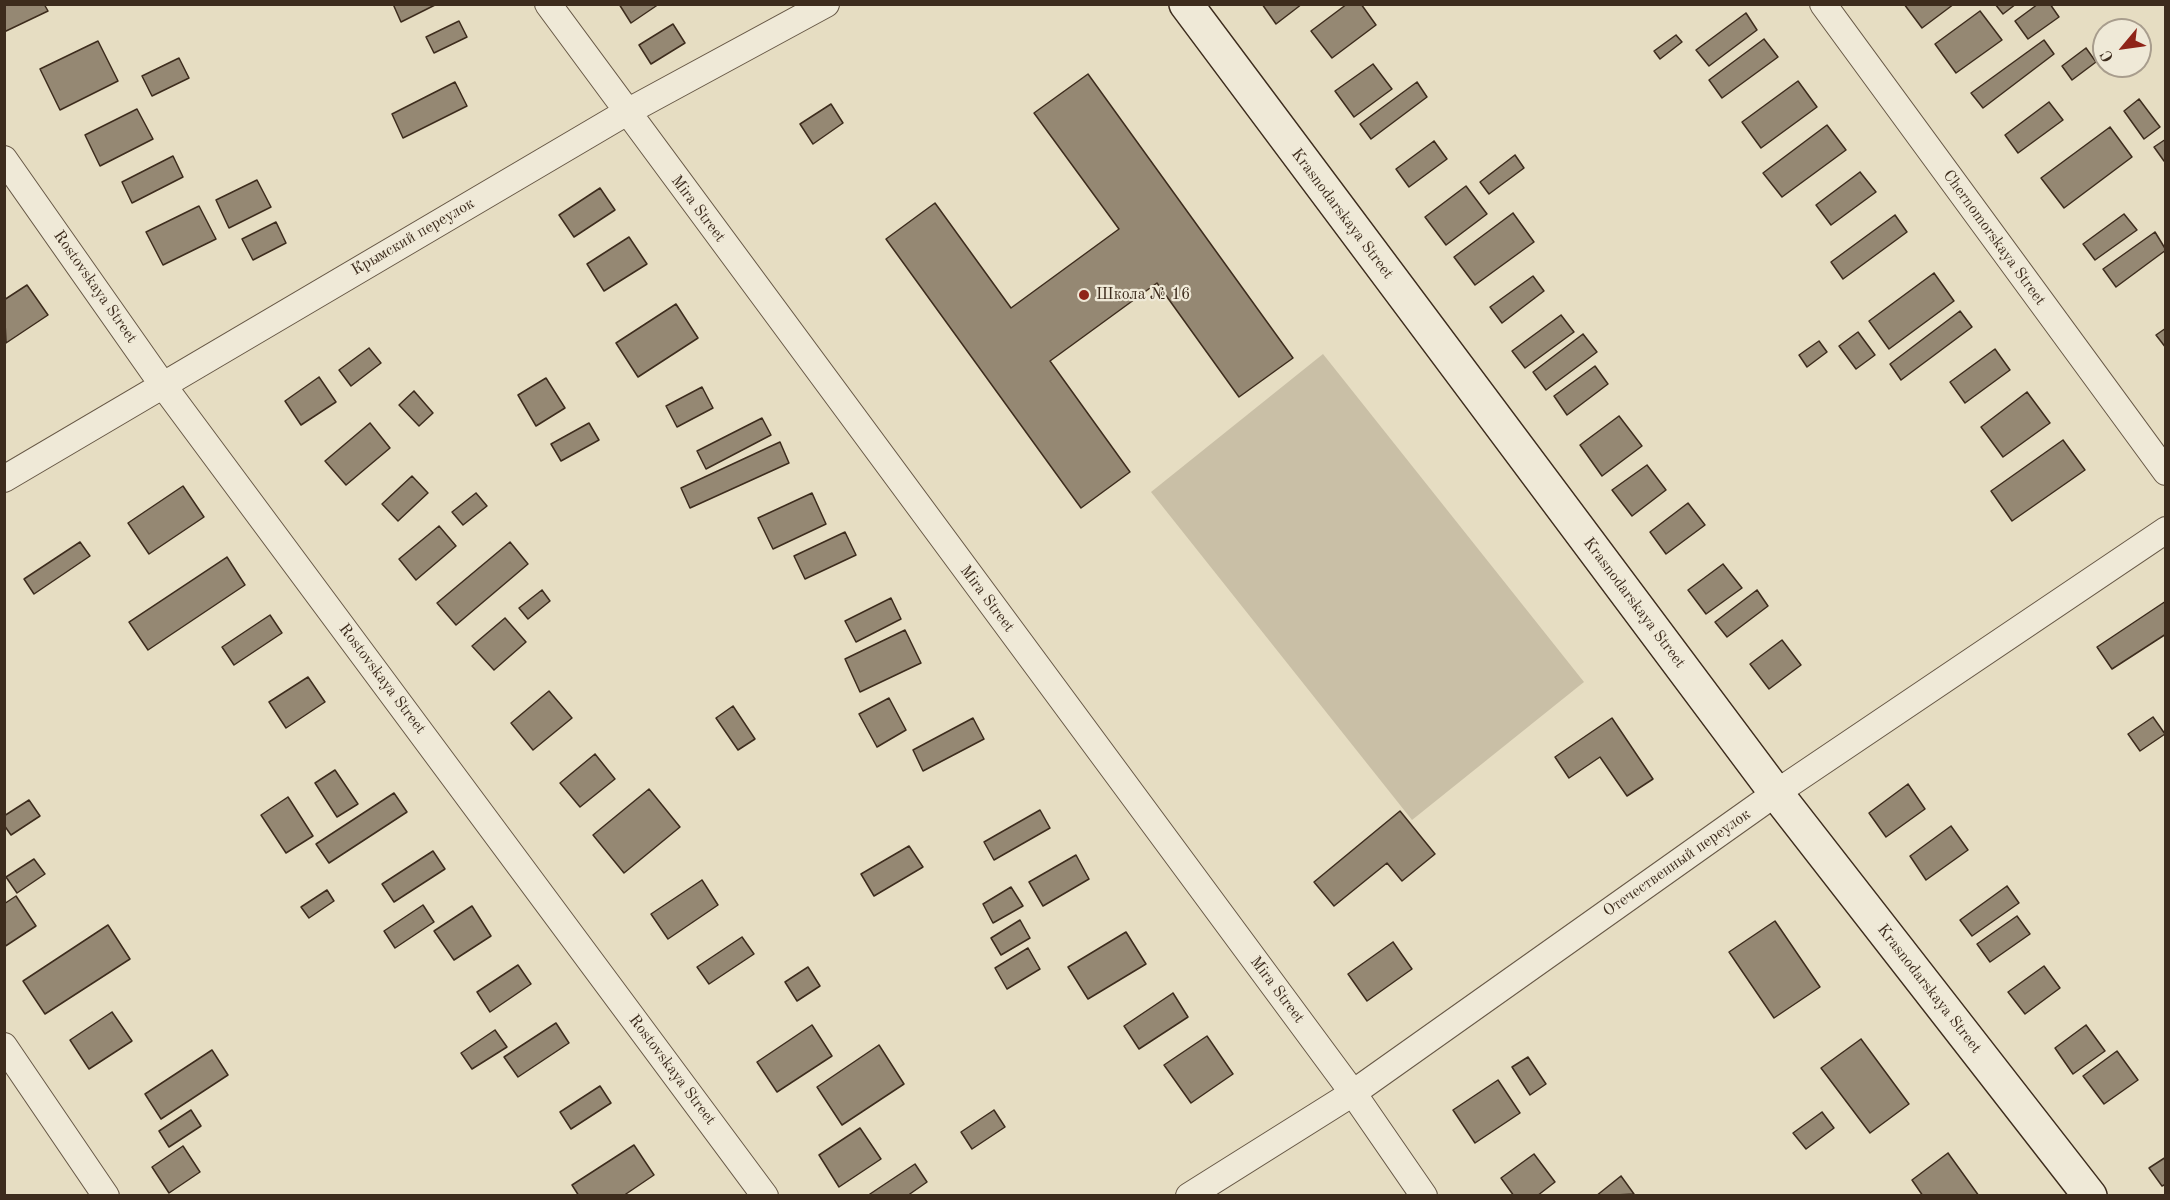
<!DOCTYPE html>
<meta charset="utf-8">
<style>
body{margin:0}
#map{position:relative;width:2170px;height:1200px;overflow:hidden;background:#e6ddc2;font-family:"Old Standard TT",serif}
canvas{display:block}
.frame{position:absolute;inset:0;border:6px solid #3d2c1d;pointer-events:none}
.north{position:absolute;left:2092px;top:18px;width:60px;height:60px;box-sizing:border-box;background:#efe9d7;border:2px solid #a89d8d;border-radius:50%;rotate:241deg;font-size:16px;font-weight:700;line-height:24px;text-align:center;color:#3d2c1d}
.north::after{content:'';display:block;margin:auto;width:21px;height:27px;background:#8f2418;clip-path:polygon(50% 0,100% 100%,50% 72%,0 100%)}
</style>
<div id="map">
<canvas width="2170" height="1200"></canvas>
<div class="frame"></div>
<div class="north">С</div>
</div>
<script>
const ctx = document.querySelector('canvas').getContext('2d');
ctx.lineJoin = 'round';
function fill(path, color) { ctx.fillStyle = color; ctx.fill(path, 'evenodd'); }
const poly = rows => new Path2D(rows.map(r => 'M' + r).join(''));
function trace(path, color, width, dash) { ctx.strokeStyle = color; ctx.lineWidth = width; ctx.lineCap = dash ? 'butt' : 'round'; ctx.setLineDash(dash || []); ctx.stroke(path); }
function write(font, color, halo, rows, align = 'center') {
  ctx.font = font + ' "Old Standard TT",serif'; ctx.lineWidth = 4.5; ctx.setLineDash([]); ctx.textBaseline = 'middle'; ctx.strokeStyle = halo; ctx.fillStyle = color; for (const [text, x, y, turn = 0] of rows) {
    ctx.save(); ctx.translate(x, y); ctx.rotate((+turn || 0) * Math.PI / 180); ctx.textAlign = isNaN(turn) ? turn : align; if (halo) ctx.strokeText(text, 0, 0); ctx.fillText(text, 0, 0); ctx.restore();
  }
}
fill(poly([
 [1323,354,1584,682,1412,820,1151,492]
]), '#c9bfa6');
const building = poly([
 [4,4,44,4,48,11,4,32,4,4],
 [393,4,437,4,401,22,393,4],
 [619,4,659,4,631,23,619,4],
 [1262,4,1302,4,1276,24,1262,4],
 [1347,4,1361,4,1376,25,1332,58,1311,31,1347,4],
 [1904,4,1954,4,1922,28,1904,4],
 [1995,4,2016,4,2003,14,1995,4],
 [2038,4,2050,4,2059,17,2028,39,2015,21,2038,4],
 [1980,11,2002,40,1956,73,1935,44,1980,11],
 [1746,13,1757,30,1709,66,1696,50,1746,13],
 [459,21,467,37,434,53,426,37,459,21],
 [673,24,685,43,651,64,639,45,673,24],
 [1676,35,1682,42,1660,59,1654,51,1676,35],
 [1764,39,1778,57,1722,98,1709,80,1764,39],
 [2044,40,2054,54,1983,108,1971,93,2044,40],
 [98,41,118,81,60,110,40,69,98,41],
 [2086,48,2096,62,2072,80,2062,66,2086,48],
 [179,58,189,78,152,96,142,76,179,58],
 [1373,64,1392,89,1354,117,1335,91,1373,64],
 [1088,74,1293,358,1239,397,1157,283,1050,361,1130,472,1081,508,886,239,935,203,1011,308,1119,229,1034,113,1088,74],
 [1798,81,1817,107,1761,148,1742,122,1798,81],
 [455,82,467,106,403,138,392,114,455,82],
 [1417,82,1427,97,1371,139,1360,124,1417,82],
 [2139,99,2160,127,2144,139,2124,111,2139,99],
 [2049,102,2063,120,2018,153,2005,135,2049,102],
 [831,104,843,123,813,144,800,124,831,104],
 [137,109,153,139,100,166,85,135,137,109],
 [1827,125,1846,150,1782,197,1763,173,1827,125],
 [2110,127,2132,157,2064,208,2041,178,2110,127],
 [2166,139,2166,160,2164,161,2154,147,2166,139],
 [1434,141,1447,159,1409,187,1396,169,1434,141],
 [1515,155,1524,168,1489,194,1480,182,1515,155],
 [173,156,183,177,132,203,122,182,173,156],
 [1860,172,1876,192,1831,225,1816,205,1860,172],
 [257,180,271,207,229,228,216,200,257,180],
 [1466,186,1487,214,1446,245,1425,217,1466,186],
 [600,188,615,210,574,237,559,215,600,188],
 [199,206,216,239,163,265,146,232,199,206],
 [1513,213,1534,242,1475,285,1454,257,1513,213],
 [2124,214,2137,230,2095,260,2083,244,2124,214],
 [1895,215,1907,232,1843,279,1831,262,1895,215],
 [276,222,286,243,253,260,242,239,276,222],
 [2155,232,2166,250,2116,287,2103,269,2155,232],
 [629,237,647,264,604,291,587,264,629,237],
 [1934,273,1954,301,1889,349,1869,321,1934,273],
 [1533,276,1544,291,1502,323,1490,307,1533,276],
 [27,285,48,315,6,343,4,300,27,285],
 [676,304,698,338,638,377,616,343,676,304],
 [1960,311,1972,327,1901,380,1890,364,1960,311],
 [1561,315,1574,332,1525,368,1512,351,1561,315],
 [2166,328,2166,348,2156,335,2166,328],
 [1858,332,1875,355,1856,369,1839,346,1858,332],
 [1583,334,1597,352,1546,390,1533,372,1583,334],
 [1819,341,1827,352,1807,367,1799,355,1819,341],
 [369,348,381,363,351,386,339,370,369,348],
 [1995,349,2010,370,1965,403,1950,382,1995,349],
 [1595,366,1608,384,1567,415,1554,396,1595,366],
 [319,377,336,402,301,425,285,401,319,377],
 [546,378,565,408,536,426,518,395,546,378],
 [702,387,713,408,677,427,666,406,702,387],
 [414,391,433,413,419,426,399,405,414,391],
 [2027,392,2050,423,2003,457,1981,427,2027,392],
 [1619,416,1642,446,1602,476,1580,445,1619,416],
 [762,418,771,435,706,469,697,451,762,418],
 [370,423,390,448,346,485,325,461,370,423],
 [589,423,599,440,561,461,551,444,589,423],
 [2063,440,2085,470,2012,521,1991,491,2063,440],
 [780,442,789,463,690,508,681,488,780,442],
 [1647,465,1666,490,1632,516,1612,490,1647,465],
 [412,476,428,493,398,521,382,504,412,476],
 [183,486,204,517,149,554,128,523,183,486],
 [476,493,487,506,463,525,452,512,476,493],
 [812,493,826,524,773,549,758,518,812,493],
 [1688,503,1705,525,1666,554,1650,532,1688,503],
 [439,526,456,546,416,580,399,559,439,526],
 [845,532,856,555,805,579,794,556,845,532],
 [80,542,90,556,34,594,24,579,80,542],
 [510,542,528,564,456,625,437,603,510,542],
 [227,557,245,585,148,650,129,622,227,557],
 [1723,564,1742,588,1706,614,1688,590,1723,564],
 [542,590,550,601,528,619,519,608,542,590],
 [1757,590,1768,606,1727,637,1715,622,1757,590],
 [891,598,901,619,856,642,845,621,891,598],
 [2166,601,2166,634,2112,669,2097,647,2166,601],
 [270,615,282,633,234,665,222,647,270,615],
 [505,618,526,642,494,670,472,646,505,618],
 [905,630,921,663,860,692,845,659,905,630],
 [1782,640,1801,665,1769,689,1750,664,1782,640],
 [308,677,325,702,286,728,269,702,308,677],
 [549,691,572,718,533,750,511,723,549,691],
 [889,698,906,730,877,747,859,714,889,698],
 [733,706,755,739,738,750,716,718,733,706],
 [2153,717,2165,734,2140,751,2128,734,2153,717],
 [973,718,984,739,923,771,913,750,973,718],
 [1612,718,1653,779,1627,796,1600,757,1569,778,1555,757,1612,718],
 [595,754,615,779,580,807,560,783,595,754],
 [335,770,358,804,337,817,315,783,335,770],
 [1908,784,1925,809,1886,837,1869,813,1908,784],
 [649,789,680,827,624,873,593,835,649,789],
 [394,793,407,812,329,863,316,844,394,793],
 [288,797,313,836,286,853,261,815,288,797],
 [29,800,40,816,11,835,4,825,4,816,29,800],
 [1040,810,1050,828,994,860,984,842,1040,810],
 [1400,811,1435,854,1402,881,1387,863,1334,906,1314,882,1400,811],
 [1951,826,1968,850,1926,880,1910,856,1951,826],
 [909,846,923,867,874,896,861,874,909,846],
 [433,851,445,869,394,902,382,884,433,851],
 [1076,855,1089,879,1043,906,1029,882,1076,855],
 [34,859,45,874,17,893,6,877,34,859],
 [702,880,718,905,668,939,651,914,702,880],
 [2007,886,2019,903,1972,936,1960,920,2007,886],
 [1011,887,1023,906,993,923,983,904,1011,887],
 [327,890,334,901,309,918,301,907,327,890],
 [16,896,36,926,4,947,4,904,16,896],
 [423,905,434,922,395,948,384,931,423,905],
 [472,906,491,936,454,960,434,931,472,906],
 [2017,916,2030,934,1990,962,1977,944,2017,916],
 [1020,920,1030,938,1001,955,991,938,1020,920],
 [1775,921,1820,987,1774,1018,1729,952,1775,921],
 [108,925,130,959,45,1014,23,981,108,925],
 [1126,932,1146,964,1088,999,1068,967,1126,932],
 [742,937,754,954,709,984,697,967,742,937],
 [1393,942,1412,969,1367,1001,1348,974,1393,942],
 [1028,948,1040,969,1007,989,995,968,1028,948],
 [518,965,531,984,490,1012,477,992,518,965],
 [2044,966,2060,988,2025,1014,2008,992,2044,966],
 [808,967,820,986,797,1001,785,982,808,967],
 [1173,993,1188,1017,1139,1049,1124,1026,1173,993],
 [112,1012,132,1041,89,1069,70,1040,112,1012],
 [556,1023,569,1043,518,1077,504,1057,556,1023],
 [812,1025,832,1056,777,1092,757,1062,812,1025],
 [2086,1025,2105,1051,2073,1074,2055,1048,2086,1025],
 [495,1030,507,1047,472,1069,461,1053,495,1030],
 [1207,1036,1233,1074,1191,1103,1164,1065,1207,1036],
 [1861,1039,1909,1104,1870,1133,1821,1068,1861,1039],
 [879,1045,904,1084,842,1125,817,1087,879,1045],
 [212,1050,228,1075,161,1119,145,1094,212,1050],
 [2117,1051,2138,1080,2104,1104,2083,1076,2117,1051],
 [1528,1057,1546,1084,1530,1095,1512,1067,1528,1057],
 [1498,1080,1520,1113,1475,1143,1453,1110,1498,1080],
 [600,1086,611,1103,571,1129,560,1112,600,1086],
 [191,1110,201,1126,169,1147,159,1131,191,1110],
 [994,1110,1005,1127,972,1149,961,1132,994,1110],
 [1822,1112,1834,1128,1806,1149,1793,1133,1822,1112],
 [860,1128,881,1159,839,1187,819,1155,860,1128],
 [634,1145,654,1175,623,1196,579,1196,572,1185,634,1145],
 [183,1146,200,1172,169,1193,152,1167,183,1146],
 [1948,1153,1979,1196,1923,1196,1912,1180,1948,1153],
 [1534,1154,1555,1182,1537,1196,1514,1196,1501,1178,1534,1154],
 [2166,1157,2166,1184,2162,1186,2149,1168,2166,1157],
 [915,1164,927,1182,907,1196,867,1196,915,1164],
 [1621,1176,1634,1194,1596,1196,1621,1176]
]);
fill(building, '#958873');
trace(building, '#3d2c1d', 1.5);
const street = poly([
 [548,4,1353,1093,1424,1196],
 [1823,4,2166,472],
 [4,159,162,384,765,1196],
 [4,479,627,112,826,4],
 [4,1046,106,1196],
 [1189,1196,1353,1093,1776,793,2166,530]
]);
const secondary = poly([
 [1186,4,1776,793,2090,1196]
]);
trace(street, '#675846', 28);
trace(secondary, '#3d2c1d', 36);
trace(street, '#efe9d7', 26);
trace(secondary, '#efe9d7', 33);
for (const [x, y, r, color] of [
 [1084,295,6,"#8f2418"]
]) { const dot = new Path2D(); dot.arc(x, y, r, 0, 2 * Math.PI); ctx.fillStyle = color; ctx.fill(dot); trace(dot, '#efe9d7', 2); }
write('16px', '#3d2c1d', '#efe9d7', [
 ["Mira Street",698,209,53],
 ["Krasnodarskaya Street",1342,214,53],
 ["Крымский переулок",413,237,-30],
 ["Chernomorskaya Street",1994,238,54],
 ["Rostovskaya Street",95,287,55],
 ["Mira Street",987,599,53],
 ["Krasnodarskaya Street",1634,603,53],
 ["Rostovskaya Street",382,679,53],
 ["Отечественный переулок",1677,863,-35],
 ["Krasnodarskaya Street",1929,989,52],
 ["Mira Street",1277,990,53],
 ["Rostovskaya Street",672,1070,53]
]);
write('16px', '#3d2c1d', '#efe9d7', [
 ["Школа № 16",1096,295]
], 'left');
</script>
